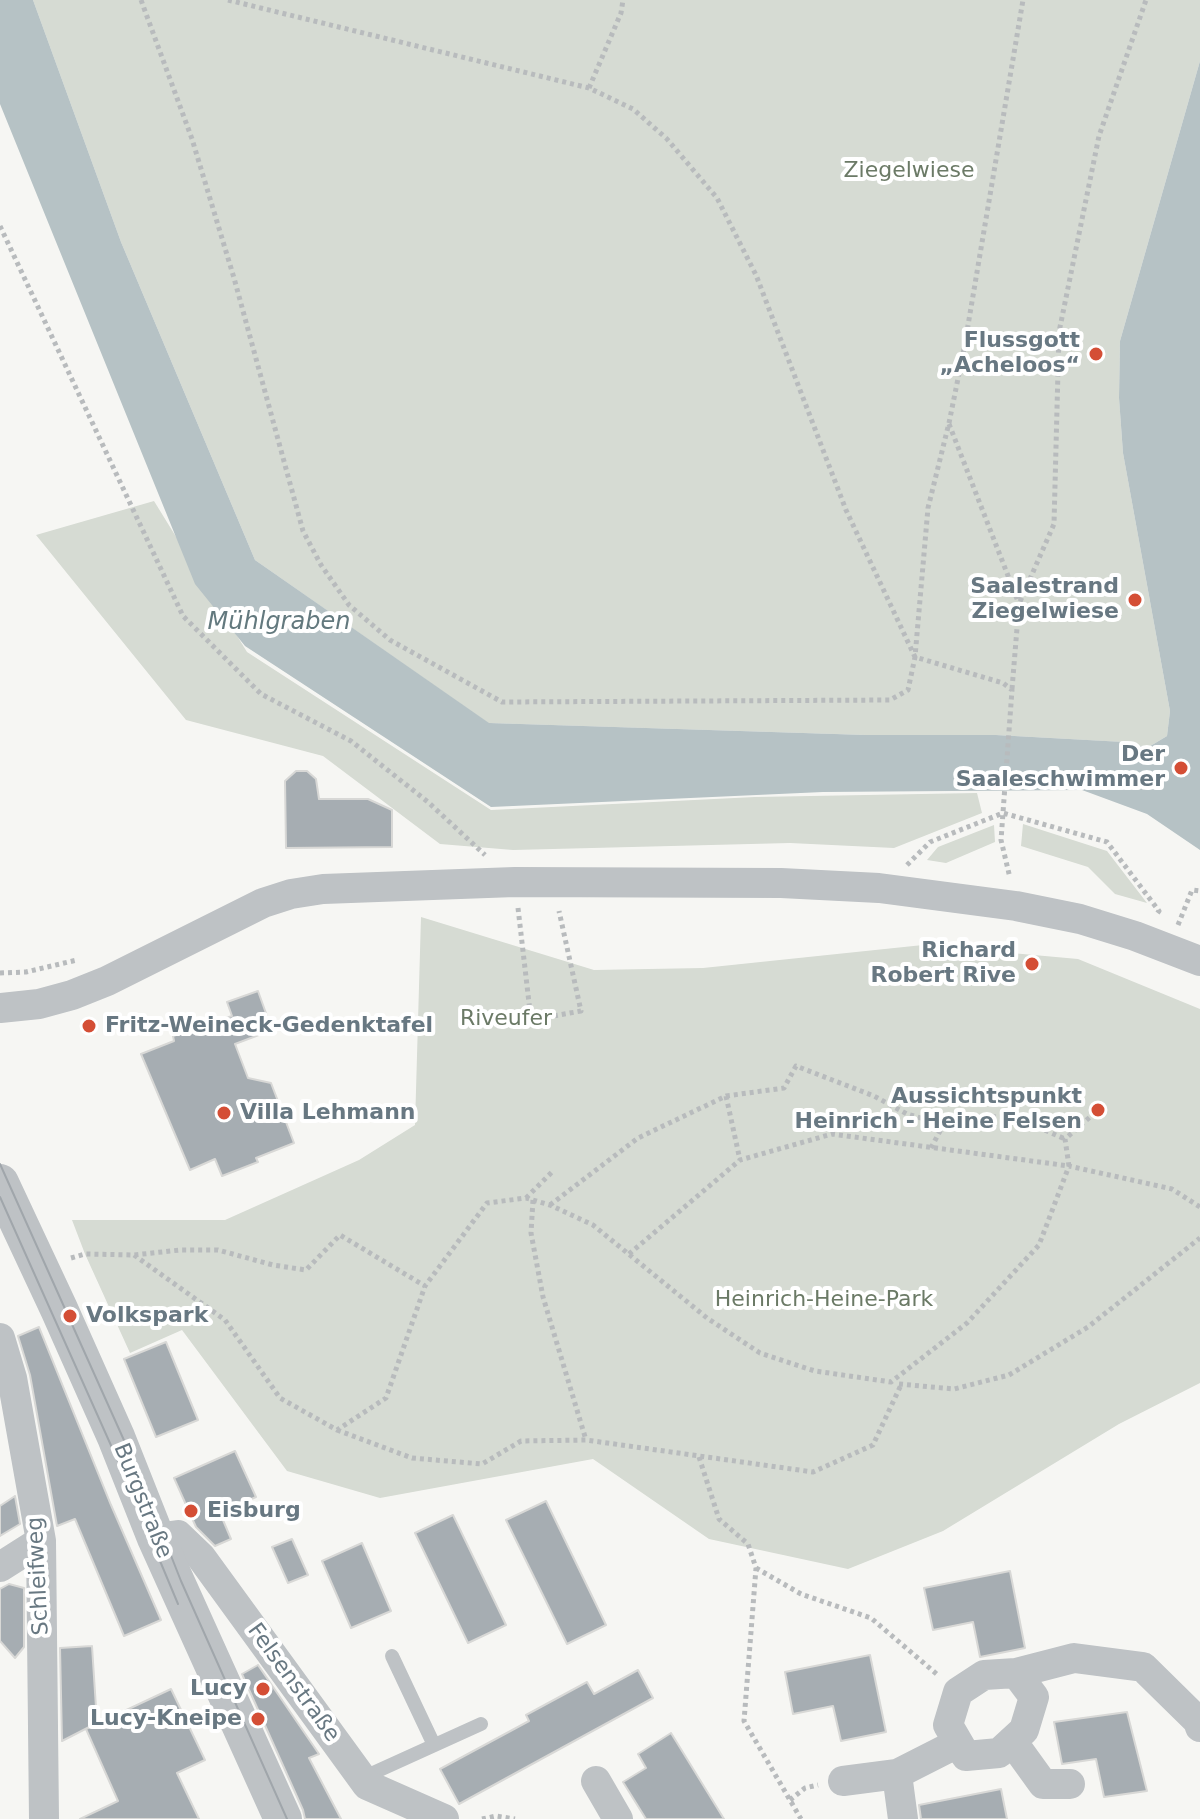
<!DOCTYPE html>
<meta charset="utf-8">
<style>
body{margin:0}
canvas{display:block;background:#f6f6f3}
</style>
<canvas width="1200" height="1819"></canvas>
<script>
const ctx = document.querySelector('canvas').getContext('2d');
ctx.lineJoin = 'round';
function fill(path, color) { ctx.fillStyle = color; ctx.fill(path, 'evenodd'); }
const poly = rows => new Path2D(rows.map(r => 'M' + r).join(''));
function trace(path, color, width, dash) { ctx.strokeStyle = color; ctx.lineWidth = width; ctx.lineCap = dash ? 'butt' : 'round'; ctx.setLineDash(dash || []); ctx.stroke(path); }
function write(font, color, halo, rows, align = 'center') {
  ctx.font = font + ' "DejaVu Sans",sans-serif'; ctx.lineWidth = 8; ctx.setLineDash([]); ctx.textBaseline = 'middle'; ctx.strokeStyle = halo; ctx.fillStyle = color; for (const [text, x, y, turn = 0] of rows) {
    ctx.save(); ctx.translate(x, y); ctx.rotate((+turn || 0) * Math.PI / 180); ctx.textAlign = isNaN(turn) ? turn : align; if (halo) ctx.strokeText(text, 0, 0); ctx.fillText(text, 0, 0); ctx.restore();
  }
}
fill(poly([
 [33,0,1200,0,1200,61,1120,341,1119,398,1123,453,1170,711,1167,736,1147,748,1123,742,996,735,866,735,488,723,255,560,121,242],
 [154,501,247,652,491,810,755,797,977,793,982,813,894,848,790,843,513,850,440,844,323,756,186,720,36,535],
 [1023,824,1107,851,1147,903,1115,894,1088,867,1021,846],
 [994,825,995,842,946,863,927,860,938,847],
 [421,917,594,970,703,968,923,945,1078,959,1200,1009,1200,1383,1119,1424,943,1531,848,1569,709,1539,593,1459,380,1498,287,1471,182,1330,130,1353,85,1254,72,1220,225,1220,359,1160,415,1125]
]), '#d6dbd3');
fill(poly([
 [0,0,33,0,121,242,255,560,489,723,866,735,996,735,1124,742,1147,748,1167,736,1170,711,1123,453,1119,398,1120,341,1200,61,1200,850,1147,814,1082,790,823,792,491,807,245,646,195,584,0,104]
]), '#b6c2c5');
const building = poly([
 [296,771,307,771,316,779,319,799,368,799,392,810,392,847,286,848,285,781,296,771],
 [258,991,272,1030,235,1044,248,1078,271,1083,294,1143,256,1158,258,1162,222,1176,215,1159,190,1170,141,1054,174,1041,173,1036,232,1016,227,1002,258,991],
 [39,1327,111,1505,161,1620,124,1636,75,1519,57,1526,30,1375,18,1336,39,1327],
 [166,1342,198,1420,156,1437,124,1359,166,1342],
 [235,1451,256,1497,220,1513,231,1539,215,1546,196,1527,174,1478,235,1451],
 [15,1496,20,1524,0,1536,0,1506,15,1496],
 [546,1501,606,1625,567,1644,506,1520,546,1501],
 [453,1515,506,1625,468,1643,415,1533,453,1515],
 [292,1539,308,1575,288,1583,272,1547,292,1539],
 [362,1543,391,1611,351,1628,322,1561,362,1543],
 [1010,1571,1025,1648,980,1657,973,1622,933,1630,924,1588,1010,1571],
 [9,1584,24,1588,24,1647,15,1658,0,1641,0,1589,9,1584],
 [92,1646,97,1723,62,1741,60,1648,92,1646],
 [870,1655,886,1732,841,1741,833,1706,793,1714,785,1672,870,1655],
 [258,1665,319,1754,309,1758,341,1819,305,1819,303,1810,242,1674,258,1665],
 [638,1670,653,1698,459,1804,440,1769,529,1721,526,1715,587,1682,594,1694,638,1670],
 [171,1689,205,1760,177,1773,199,1819,80,1819,118,1801,86,1729,171,1689],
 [1127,1712,1147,1791,1104,1797,1096,1759,1062,1764,1054,1722,1127,1712],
 [671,1733,724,1819,646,1819,623,1782,646,1768,638,1754,671,1733],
 [1001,1789,1007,1819,921,1819,919,1805,1001,1789]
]);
fill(building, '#a6adb2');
trace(building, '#d8d8d6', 2);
trace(poly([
 [141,0,192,139,234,278,303,531,321,565,349,605,390,640,502,702,890,700,908,690,915,657,928,508,949,423,964,349,1023,0],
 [228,0,589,88,633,109,667,139,717,198,756,275,846,510,915,657,1003,683,1012,690,1001,840,1010,878],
 [589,88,621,13,623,0],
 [0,226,183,616,261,694,351,741,428,802,485,855],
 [949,424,1019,604],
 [1012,689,1019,604,1054,524,1059,332,1099,136,1146,0],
 [907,865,930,842,1003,813,1107,842,1159,911,1156,915],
 [518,908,531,1020,581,1011,559,911],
 [1178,925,1192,890,1200,891],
 [0,973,26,972,77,960],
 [726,1096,740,1160],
 [931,1148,948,1116,1015,1117,1065,1139],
 [526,1198,553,1171],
 [533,1200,531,1233,543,1297,586,1440],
 [550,1205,638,1138,726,1096,784,1088,796,1066,874,1096,907,1114,942,1124],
 [629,1254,740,1160,832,1134,1069,1166,1065,1139,1098,1110],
 [134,1255,225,1320,280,1398,337,1430,386,1398,425,1286,487,1203,526,1198,550,1205,593,1225,707,1318,760,1353,815,1371,891,1382,967,1323,1039,1245,1069,1166,1172,1189,1200,1207],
 [71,1258,85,1254,134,1255,180,1250,218,1250,273,1265,306,1270,340,1235,425,1286],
 [899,1384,954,1389,1009,1375,1088,1327,1200,1238],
 [337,1430,412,1458,482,1464,521,1441,586,1440,813,1472,873,1445,901,1385],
 [699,1457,719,1519,748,1544,756,1568,744,1721,801,1819],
 [756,1568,801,1594,871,1618,939,1676],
 [790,1800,805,1788,818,1785],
 [482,1819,496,1816,515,1819]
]), '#b8bbbd', 5, [4, 4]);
trace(poly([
 [392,1656,434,1745],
 [362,1778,481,1724]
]), '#bec2c5', 14);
trace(poly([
 [0,1008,39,1004,72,995,107,981,263,903,291,894,323,889,515,882,781,883,879,888,1016,906,1080,919,1135,936,1200,961],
 [0,1338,12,1378,41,1541,44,1819],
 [156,1538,178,1535,201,1557,367,1785,444,1819],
 [0,1567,41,1541],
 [1016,1673,1034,1697,1024,1730,999,1753,966,1756,948,1725,958,1692,984,1675,1016,1673,1074,1658,1143,1667,1198,1721,1200,1727],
 [1012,1741,1043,1784,1070,1784],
 [897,1774,903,1819],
 [596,1781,618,1819],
 [843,1781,897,1774,958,1743]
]), '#bec2c5', 30);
trace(poly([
 [0,1183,59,1309,116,1437,156,1538,283,1819]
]), '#bec2c5', 38);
trace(poly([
 [0,1164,136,1467,181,1581,287,1819],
 [0,1197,122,1470,178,1604]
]), '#a0a6ab', 2);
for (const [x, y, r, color] of [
 [1096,354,8,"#d44e35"],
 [1135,600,8,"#d44e35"],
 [1181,768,8,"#d44e35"],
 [1032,964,8,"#d44e35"],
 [89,1026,8,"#d44e35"],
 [1098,1110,8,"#d44e35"],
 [224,1113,8,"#d44e35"],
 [70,1316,8,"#d44e35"],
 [191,1511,8,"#d44e35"],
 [263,1689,8,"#d44e35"],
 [258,1719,8,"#d44e35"]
]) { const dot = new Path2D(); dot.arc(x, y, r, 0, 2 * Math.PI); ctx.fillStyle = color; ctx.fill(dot); trace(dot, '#fff', 3); }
write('22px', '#6b7a66', '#fff', [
 ["Ziegelwiese",909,171],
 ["Riveufer",506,1019],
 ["Heinrich-Heine-Park",824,1300]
]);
write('bold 22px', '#687882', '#fff', [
 ["Flussgott",1080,341],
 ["„Acheloos“",1080,366],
 ["Saalestrand",1119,587],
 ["Ziegelwiese",1119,612],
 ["Der",1165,755],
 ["Saaleschwimmer",1165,780],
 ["Richard",1016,951],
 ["Robert Rive",1016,976],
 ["Fritz-Weineck-Gedenktafel",105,1026,"left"],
 ["Aussichtspunkt",1082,1097],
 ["Heinrich - Heine Felsen",1082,1122],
 ["Villa Lehmann",240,1113,"left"],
 ["Volkspark",86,1316,"left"],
 ["Eisburg",207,1511,"left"],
 ["Lucy",247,1689],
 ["Lucy-Kneipe",242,1719]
], 'right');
write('22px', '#687882', '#fff', [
 ["Burgstraße",142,1501,68],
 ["Schleifweg",39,1576,-93],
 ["Felsenstraße",293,1683,54]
]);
write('italic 24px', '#63797e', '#fff', [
 ["Mühlgraben",279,623]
]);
</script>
